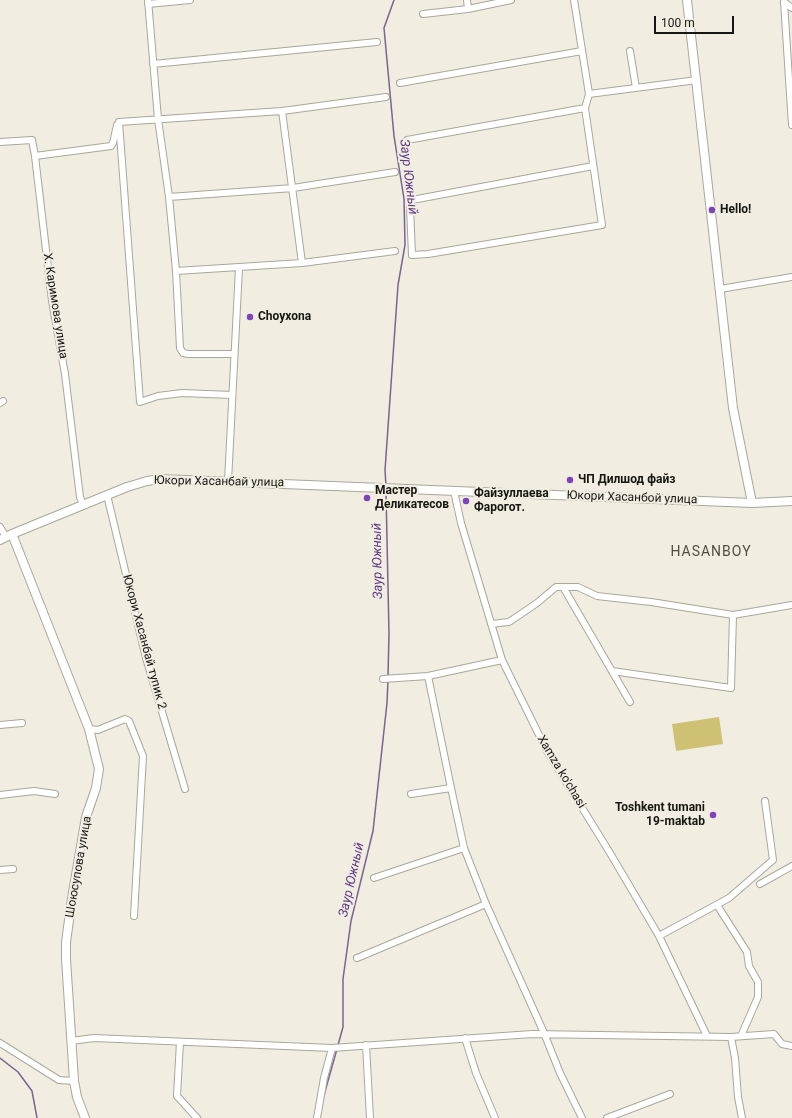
<!DOCTYPE html>
<meta charset="utf-8">
<style>
body{margin:0}
#map{position:relative;width:792px;height:1118px;overflow:hidden;background:#f1eee1;font-family:Roboto,sans-serif}
canvas{display:block}
.scale{position:absolute;left:654px;top:16px;width:80px;height:18px;box-sizing:border-box;border:2px solid #171611;border-top:0;padding-left:5px;font-size:12px;line-height:14px;white-space:nowrap;color:#171611;-webkit-text-stroke:3px #f1eee1;paint-order:stroke}
</style>
<div id="map">
<canvas width="792" height="1118"></canvas>
<div class="scale">100 m</div>
</div>
<script>
const ctx = document.querySelector('canvas').getContext('2d');
ctx.lineJoin = 'round';
function fill(path, color) { ctx.fillStyle = color; ctx.fill(path, 'evenodd'); }
const poly = rows => new Path2D(rows.map(r => 'M' + r).join(''));
function trace(path, color, width, dash) { ctx.strokeStyle = color; ctx.lineWidth = width; ctx.lineCap = dash ? 'butt' : 'round'; ctx.setLineDash(dash || []); ctx.stroke(path); }
function write(font, color, halo, rows, align = 'center') {
  ctx.font = font + ' Roboto,sans-serif'; ctx.lineWidth = 4; ctx.setLineDash([]); ctx.textBaseline = 'middle'; ctx.strokeStyle = halo; ctx.fillStyle = color; for (const [text, x, y, turn = 0] of rows) {
    ctx.save(); ctx.translate(x, y); ctx.rotate((+turn || 0) * Math.PI / 180); ctx.textAlign = isNaN(turn) ? turn : align; if (halo) ctx.strokeText(text, 0, 0); ctx.fillText(text, 0, 0); ctx.restore();
  }
}
fill(poly([
 [719,717,723,744,676,751,672,724]
]), '#cec174');
trace(poly([
 [386,486,385,470,398,285,405,245,404,199,394,136,384,28,394,0],
 [386,492,389,634,388,676],
 [338,1045,343,1027,343,979,351,921,373,831,387,703,388,680],
 [0,1058,18,1072,32,1091,37,1118],
 [324,1095,337,1049]
]), '#796492', 1.5);
const minor = poly([
 [148,0,158,119,169,197,176,271,180,348,183,353,188,354,234,354],
 [467,0,468,9],
 [574,0,589,94,585,108,602,225,428,254,412,255,410,207,412,200,593,166],
 [784,2,792,125],
 [784,2,792,8],
 [148,4,190,0],
 [423,14,468,9,511,0],
 [630,51,636,88],
 [153,64,377,42],
 [400,83,582,51],
 [589,94,697,80],
 [282,111,302,263],
 [407,140,585,108],
 [0,142,32,140,35,156,52,301,65,374,80,497,83,504],
 [35,156,111,146,113,143,117,125],
 [169,197,293,188,395,172],
 [176,271,302,263,395,251],
 [720,289,792,277],
 [232,395,182,393,158,396,140,402,119,122,282,111,386,97],
 [0,403,3,401],
 [228,481,239,268],
 [454,491,461,523,502,660,547,751,610,853,659,936,707,1036],
 [107,495,146,658,185,789],
 [0,527,6,537],
 [563,587,630,702],
 [491,624,509,622,537,603,556,587,578,587,597,596,651,602,733,615,792,605],
 [612,671,731,688,733,615],
 [428,676,451,788,464,848,486,904,544,1033,560,1073,582,1118],
 [383,679,428,676,502,660],
 [0,725,22,723],
 [89,729,98,730,125,719,129,721,143,756,134,916],
 [411,794,451,788],
 [0,795,34,791,55,794],
 [0,870,13,869],
 [374,878,464,848],
 [760,884,792,866],
 [717,905,747,952,749,966,758,982,758,997,741,1036],
 [659,936,729,898,773,860,765,801],
 [357,958,486,904],
 [731,1037,735,1058,738,1097,742,1118],
 [465,1038,476,1073,495,1118],
 [71,1041,94,1038,332,1048,532,1034,731,1037,774,1034,782,1044,792,1046],
 [180,1042,177,1096,197,1118],
 [0,1043,59,1080,74,1081],
 [366,1045,370,1118],
 [317,1118,324,1078,332,1048],
 [607,1118,670,1094]
]);
const tertiary = poly([
 [687,0,733,408,752,503],
 [12,534,89,729,99,769,96,788,86,817,72,898,66,942,66,959,74,1081,77,1097,85,1118],
 [0,540,12,534,127,487,147,481,160,479,752,503,792,501]
]);
trace(minor, '#a9a79a', 8);
trace(tertiary, '#a9a79a', 10);
trace(minor, '#fff', 6);
trace(tertiary, '#fff', 8);
for (const [x, y, r, color] of [
 [712,210,4,"#7e43b9"],
 [250,317,4,"#7e43b9"],
 [570,480,4,"#7e43b9"],
 [367,498,4,"#7e43b9"],
 [466,501,4,"#7e43b9"],
 [713,815,4,"#7e43b9"]
]) { const dot = new Path2D(); dot.arc(x, y, r, 0, 2 * Math.PI); ctx.fillStyle = color; ctx.fill(dot); trace(dot, '#f1eee1', 1.5); }
write('bold 12px', '#171611', '#f1eee1', [
 ["Hello!",720,210],
 ["Choyxona",258,317],
 ["ЧП Дилшод файз",578,480],
 ["Мастер",375,491],
 ["Деликатесов",375,505],
 ["Файзуллаева",474,494],
 ["Фарогот.",474,508],
 ["Toshkent tumani",705,808,"right"],
 ["19-maktab",705,822,"right"]
], 'left');
write('12px', '#171611', '#f1eee1', [
 ["Х. Каримова улица",55,306,81],
 ["Юкори Хасанбай улица",219,482,1],
 ["Юкори Хасанбой улица",632,498,2],
 ["Юкори Хасанбай тупик 2",144,642,75],
 ["Xamza ko'chasi",561,772,59],
 ["Шоюсупова улица",79,867,-80]
]);
write('italic 13px', '#5f3888', '#f1eee1', [
 ["Заур Южный",408,177,83],
 ["Заур Южный",378,561,-91],
 ["Заур Южный",352,880,-77]
]);
ctx.letterSpacing = '1px';
write('14px', '#514f44', '#f1eee1', [
 ["HASANBOY",711,552]
]);
ctx.letterSpacing = '0px';
</script>
